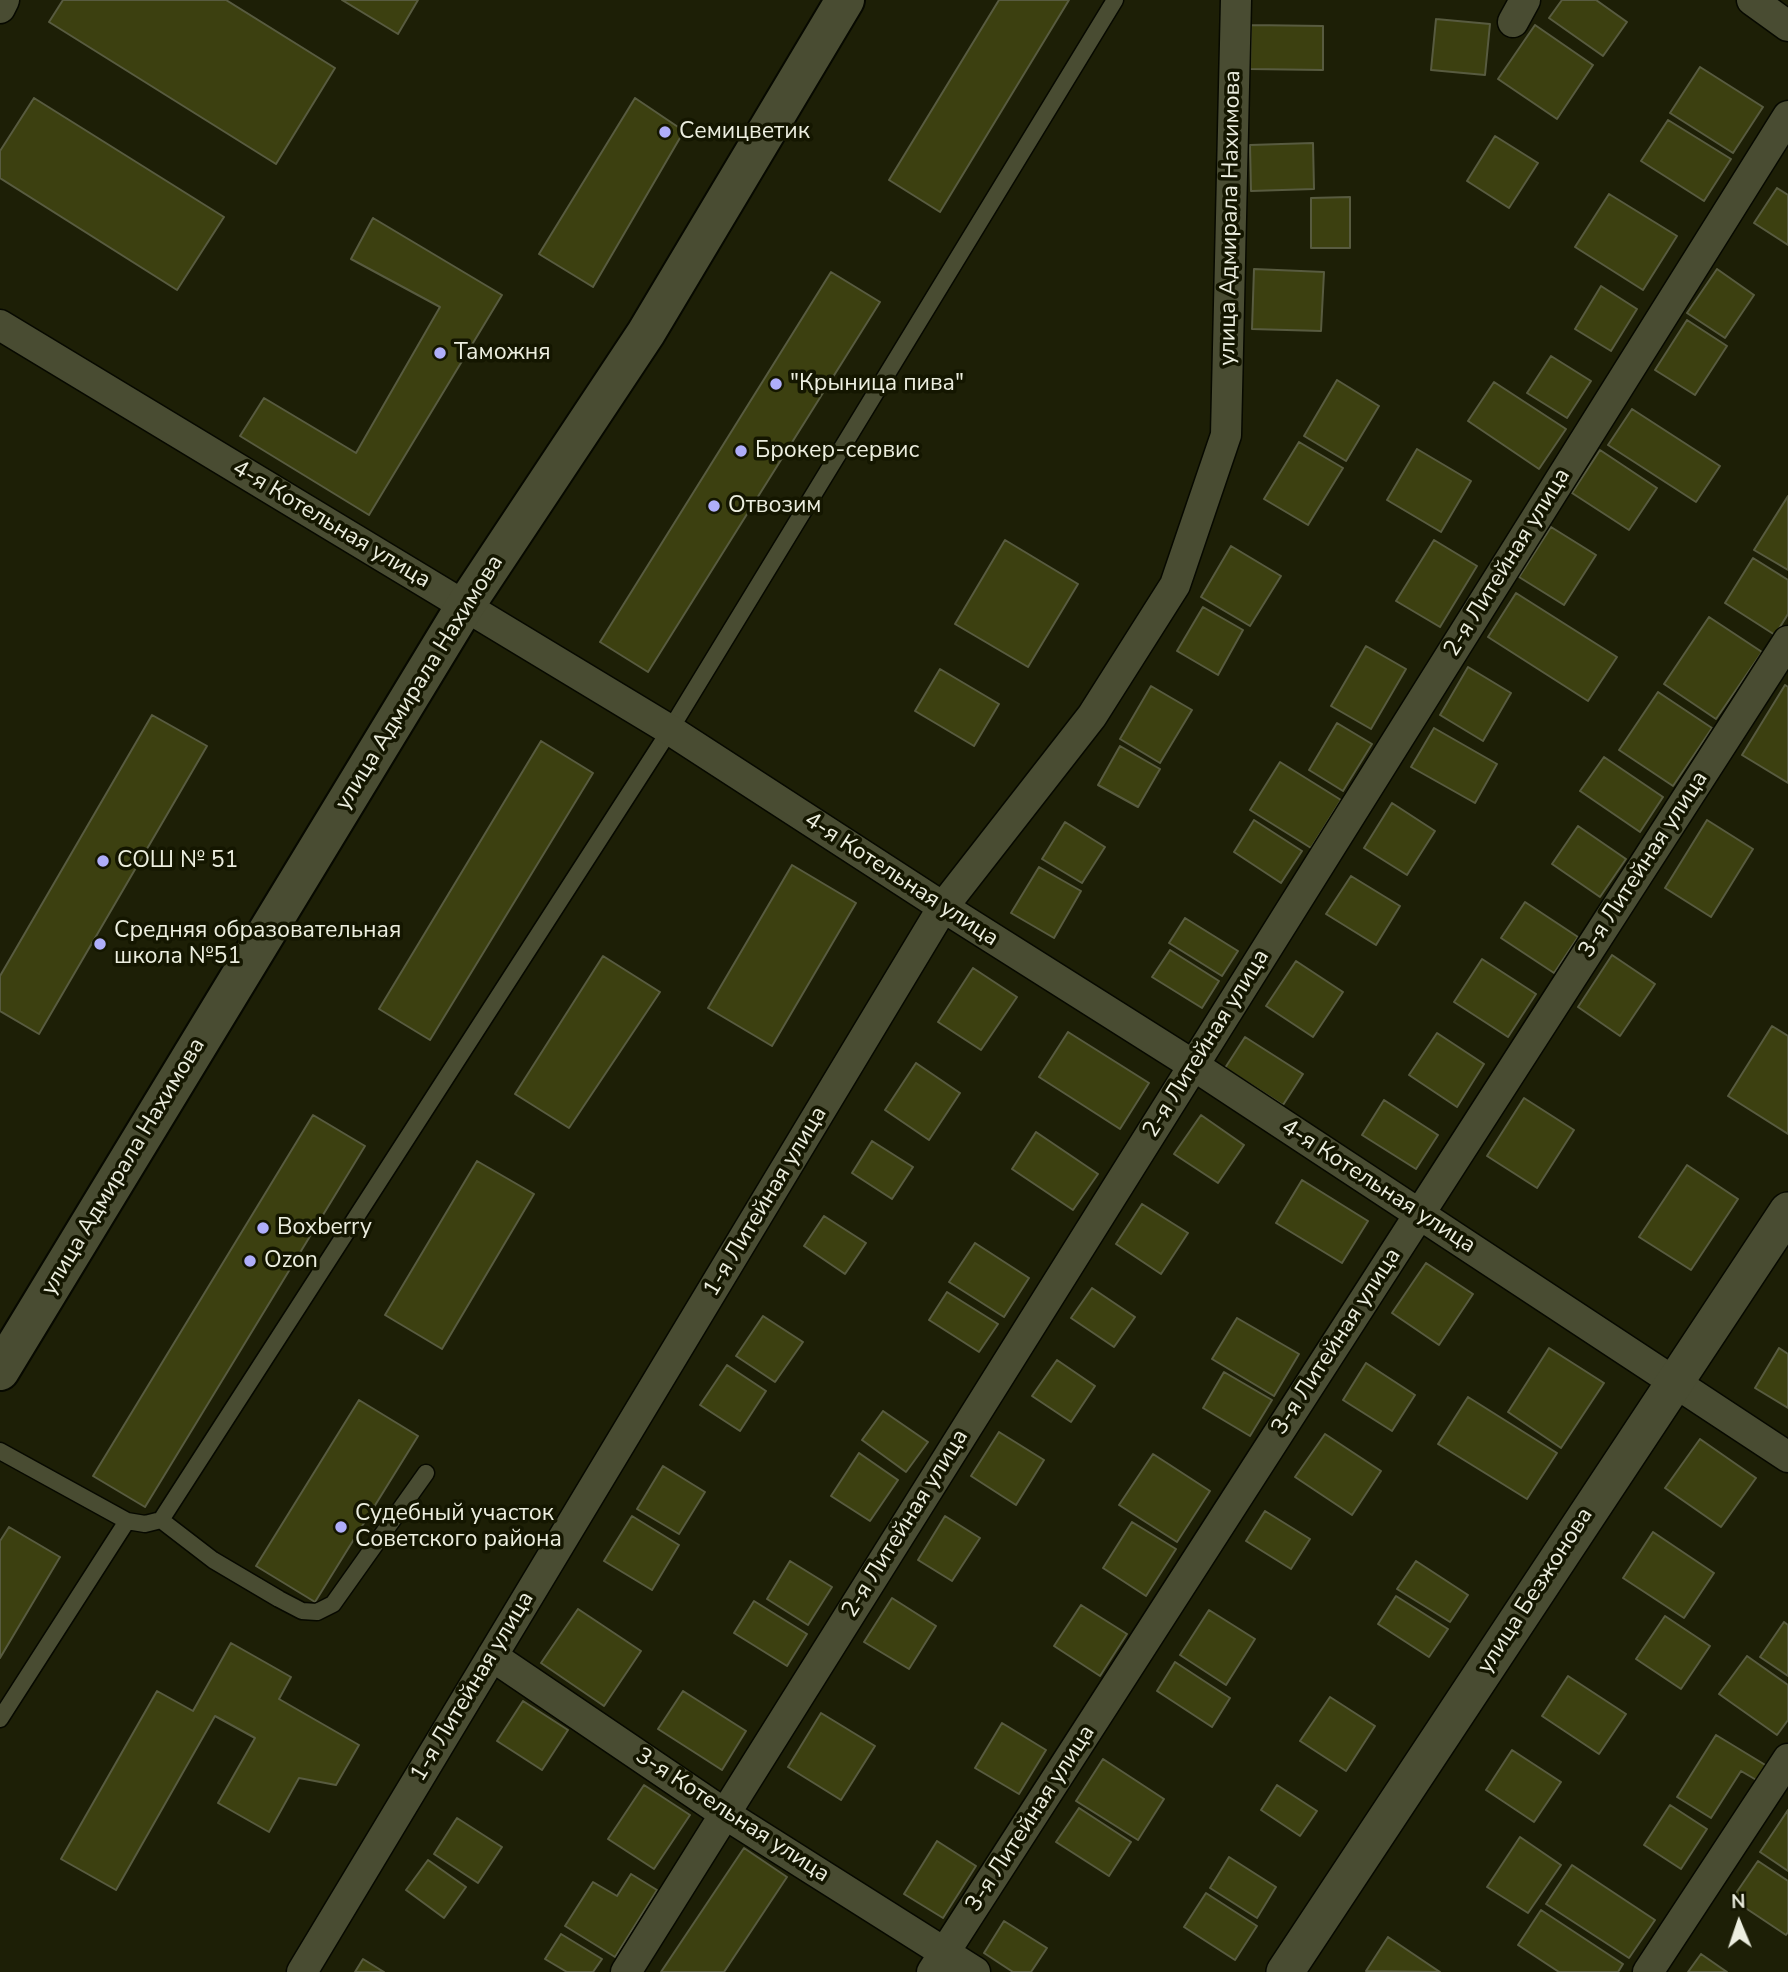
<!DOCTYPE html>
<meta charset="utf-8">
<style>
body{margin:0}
#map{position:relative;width:1788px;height:1972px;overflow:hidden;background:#1d1f06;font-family:"Nunito Sans",sans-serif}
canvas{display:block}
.north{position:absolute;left:1704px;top:1888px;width:70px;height:70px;-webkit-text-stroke:5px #141600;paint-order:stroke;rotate:358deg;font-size:19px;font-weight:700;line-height:28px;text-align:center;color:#eceedf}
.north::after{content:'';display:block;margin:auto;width:24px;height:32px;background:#eceedf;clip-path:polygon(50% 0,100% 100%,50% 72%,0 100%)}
</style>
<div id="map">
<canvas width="1788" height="1972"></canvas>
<div class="north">N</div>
</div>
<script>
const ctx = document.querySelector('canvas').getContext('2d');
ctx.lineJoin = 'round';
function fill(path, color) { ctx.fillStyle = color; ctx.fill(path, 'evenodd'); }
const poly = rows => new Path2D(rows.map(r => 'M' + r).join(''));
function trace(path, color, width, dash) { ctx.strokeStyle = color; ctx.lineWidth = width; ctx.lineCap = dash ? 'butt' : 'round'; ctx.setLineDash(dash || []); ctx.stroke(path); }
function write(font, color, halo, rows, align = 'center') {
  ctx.font = font + ' "Nunito Sans",sans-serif'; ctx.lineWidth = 7; ctx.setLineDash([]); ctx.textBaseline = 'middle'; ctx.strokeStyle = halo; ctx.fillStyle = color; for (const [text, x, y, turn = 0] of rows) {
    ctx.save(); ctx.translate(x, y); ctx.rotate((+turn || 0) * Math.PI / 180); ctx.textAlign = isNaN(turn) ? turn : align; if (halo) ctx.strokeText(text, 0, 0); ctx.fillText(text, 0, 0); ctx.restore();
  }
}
const building = poly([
 [63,0,226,0,335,68,276,164,49,22,63,0],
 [342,0,418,0,398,34,342,0],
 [999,0,1069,0,940,212,889,180,999,0],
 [1562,0,1596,0,1627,22,1603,56,1549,18,1562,0],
 [1436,19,1490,24,1485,75,1431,70,1436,19],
 [1251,25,1323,26,1323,70,1250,69,1251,25],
 [1535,25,1593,65,1557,119,1498,79,1535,25],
 [1700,67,1763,107,1733,153,1670,113,1700,67],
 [34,98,224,217,177,290,0,178,0,151,34,98],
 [635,98,684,131,593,287,539,254,635,98],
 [1668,120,1731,159,1704,201,1641,161,1668,120],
 [1495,136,1538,163,1509,208,1467,181,1495,136],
 [1313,143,1314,189,1251,191,1250,145,1313,143],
 [1777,188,1788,195,1788,245,1754,223,1777,188],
 [1609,194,1677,236,1643,290,1575,247,1609,194],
 [1350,197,1350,248,1311,248,1311,198,1350,197],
 [373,218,502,295,369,515,240,436,264,398,356,453,440,307,351,259,373,218],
 [1254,269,1324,272,1321,331,1252,329,1254,269],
 [1717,269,1754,295,1725,338,1687,313,1717,269],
 [831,272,880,302,648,672,600,642,831,272],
 [1601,286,1637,309,1611,351,1575,329,1601,286],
 [1687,320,1727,346,1695,395,1655,370,1687,320],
 [1551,356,1591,381,1567,418,1527,393,1551,356],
 [1337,380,1379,406,1346,461,1304,436,1337,380],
 [1494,382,1566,429,1539,469,1468,421,1494,382],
 [1632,409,1720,466,1696,502,1608,445,1632,409],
 [1299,442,1343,468,1308,525,1264,499,1299,442],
 [1417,449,1471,481,1441,532,1387,500,1417,449],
 [1600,450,1657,488,1629,530,1572,493,1600,450],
 [1788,496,1788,570,1754,550,1788,496],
 [1551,527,1596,555,1564,605,1519,577,1551,527],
 [1005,540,1078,584,1028,667,955,624,1005,540],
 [1434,540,1477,566,1440,627,1396,601,1434,540],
 [1231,546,1281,576,1250,626,1201,597,1231,546],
 [1753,558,1788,580,1788,614,1775,635,1725,603,1753,558],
 [1516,593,1617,657,1588,701,1488,637,1516,593],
 [1203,607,1243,630,1218,675,1177,651,1203,607],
 [1709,617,1762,652,1716,719,1664,684,1709,617],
 [1366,646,1406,669,1371,729,1331,706,1366,646],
 [1468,667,1511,693,1483,741,1440,715,1468,667],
 [940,669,999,704,974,746,915,711,940,669],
 [1785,685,1788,687,1788,783,1742,755,1785,685],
 [1151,686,1192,710,1160,763,1120,739,1151,686],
 [1658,692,1712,728,1673,786,1619,750,1658,692],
 [152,715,207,746,39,1034,0,1011,0,976,152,715],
 [1337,723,1372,744,1343,791,1309,770,1337,723],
 [1434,728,1497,764,1475,803,1411,767,1434,728],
 [541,741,593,773,430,1040,379,1009,541,741],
 [1120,746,1160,769,1138,807,1098,785,1120,746],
 [1604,757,1663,797,1640,832,1580,791,1604,757],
 [1280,762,1341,800,1311,848,1250,810,1280,762],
 [1392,803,1435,831,1407,875,1364,848,1392,803],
 [1254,820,1302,851,1281,883,1234,852,1254,820],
 [1707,820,1753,849,1711,917,1665,888,1707,820],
 [1065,822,1105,847,1082,883,1042,859,1065,822],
 [1578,826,1626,859,1600,897,1552,864,1578,826],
 [792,865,856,903,772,1046,708,1008,792,865],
 [1039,867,1081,891,1054,938,1011,913,1039,867],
 [1351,876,1400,906,1376,945,1326,914,1351,876],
 [1525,902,1578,937,1554,973,1501,938,1525,902],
 [1185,918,1238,951,1222,976,1169,943,1185,918],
 [1170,950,1219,981,1202,1008,1152,977,1170,950],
 [1612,955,1655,984,1620,1036,1578,1007,1612,955],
 [603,956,660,992,569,1128,515,1094,603,956],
 [1482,959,1536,994,1508,1037,1454,1002,1482,959],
 [1296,961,1343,992,1313,1037,1266,1006,1296,961],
 [973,968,1017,997,981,1050,938,1022,973,968],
 [1772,1026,1788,1036,1788,1134,1728,1096,1772,1026],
 [1068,1032,1149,1083,1120,1129,1039,1077,1068,1032],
 [1437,1033,1484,1064,1457,1107,1409,1075,1437,1033],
 [1245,1037,1303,1074,1283,1105,1225,1068,1245,1037],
 [916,1063,960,1093,929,1140,885,1110,916,1063],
 [1524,1098,1574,1130,1537,1188,1487,1156,1524,1098],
 [1384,1100,1438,1135,1416,1169,1362,1135,1384,1100],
 [313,1115,365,1146,145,1507,93,1476,313,1115],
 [1201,1115,1244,1145,1218,1183,1174,1154,1201,1115],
 [1036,1132,1098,1174,1073,1210,1012,1169,1036,1132],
 [872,1141,913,1167,892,1199,852,1173,872,1141],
 [477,1161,534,1194,442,1349,385,1315,477,1161],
 [1687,1165,1738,1199,1691,1270,1639,1237,1687,1165],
 [1302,1180,1368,1221,1342,1263,1276,1223,1302,1180],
 [1142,1204,1188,1233,1161,1274,1116,1244,1142,1204],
 [824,1216,866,1243,845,1274,804,1246,824,1216],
 [975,1243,1029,1278,1004,1317,949,1282,975,1243],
 [1426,1263,1473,1294,1439,1345,1392,1313,1426,1263],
 [1092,1288,1135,1317,1114,1347,1071,1318,1092,1288],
 [947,1292,998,1324,979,1352,929,1320,947,1292],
 [763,1316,803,1342,775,1382,736,1356,763,1316],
 [1237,1318,1299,1354,1274,1396,1212,1359,1237,1318],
 [1549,1348,1604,1383,1561,1448,1508,1412,1549,1348],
 [1779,1348,1788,1354,1788,1408,1755,1388,1779,1348],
 [1057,1360,1095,1386,1071,1422,1032,1396,1057,1360],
 [1366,1363,1415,1395,1392,1431,1343,1400,1366,1363],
 [727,1365,766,1391,740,1431,700,1405,727,1365],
 [1224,1372,1272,1400,1250,1436,1203,1408,1224,1372],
 [1468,1397,1557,1453,1527,1499,1438,1444,1468,1397],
 [359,1400,418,1436,315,1602,256,1566,359,1400],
 [883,1411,928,1442,906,1472,862,1440,883,1411],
 [999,1432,1044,1460,1016,1505,971,1476,999,1432],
 [1325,1434,1381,1471,1352,1515,1295,1477,1325,1434],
 [1700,1439,1756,1478,1721,1527,1665,1488,1700,1439],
 [859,1453,898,1480,870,1521,831,1496,859,1453],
 [1153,1454,1210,1491,1177,1542,1119,1505,1153,1454],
 [663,1466,705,1492,679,1534,637,1509,663,1466],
 [1265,1511,1310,1539,1291,1569,1246,1541,1265,1511],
 [632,1516,679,1545,652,1590,604,1561,632,1516],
 [945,1516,980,1538,952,1581,918,1560,945,1516],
 [1132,1522,1176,1549,1146,1596,1103,1568,1132,1522],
 [9,1527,60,1557,0,1658,0,1541,9,1527],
 [1653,1532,1714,1573,1684,1618,1623,1578,1653,1532],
 [790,1561,832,1587,808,1625,767,1599,790,1561],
 [1416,1561,1468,1595,1450,1622,1397,1589,1416,1561],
 [1396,1596,1448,1629,1429,1657,1378,1624,1396,1596],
 [892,1598,936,1626,909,1669,864,1642,892,1598],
 [754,1601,807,1634,787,1666,734,1633,754,1601],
 [1081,1605,1127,1634,1100,1676,1054,1646,1081,1605],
 [578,1609,641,1651,604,1706,541,1663,578,1609],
 [1209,1610,1255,1639,1226,1685,1180,1655,1209,1610],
 [1665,1616,1710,1646,1681,1689,1636,1659,1665,1616],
 [1784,1622,1788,1625,1788,1676,1760,1657,1784,1622],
 [231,1643,291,1677,279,1699,359,1745,336,1785,299,1778,269,1832,218,1803,255,1738,215,1716,116,1890,61,1859,157,1691,193,1711,231,1643],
 [1747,1656,1788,1685,1788,1720,1777,1735,1719,1694,1747,1656],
 [1175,1662,1230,1698,1212,1727,1157,1691,1175,1662],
 [1568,1676,1626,1714,1599,1754,1542,1716,1568,1676],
 [683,1691,746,1731,722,1770,658,1729,683,1691],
 [1330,1697,1375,1726,1346,1771,1300,1741,1330,1697],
 [523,1701,568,1730,542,1770,497,1741,523,1701],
 [821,1713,875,1746,841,1800,788,1767,821,1713],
 [1002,1723,1046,1750,1019,1794,975,1768,1002,1723],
 [1716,1735,1767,1766,1758,1781,1741,1771,1711,1818,1677,1797,1716,1735],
 [1512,1750,1561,1782,1534,1822,1486,1790,1512,1750],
 [1103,1759,1164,1799,1138,1840,1076,1801,1103,1759],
 [644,1785,690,1815,654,1869,608,1839,644,1785],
 [1277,1785,1317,1811,1300,1836,1261,1810,1277,1785],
 [1670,1805,1707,1829,1681,1869,1644,1845,1670,1805],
 [1079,1808,1131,1842,1109,1876,1056,1842,1079,1808],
 [1788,1810,1788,1871,1760,1852,1788,1810],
 [457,1818,502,1847,478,1883,434,1854,457,1818],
 [1520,1837,1561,1865,1528,1913,1487,1887,1520,1837],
 [937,1841,976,1866,943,1918,904,1894,937,1841],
 [744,1848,787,1877,724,1972,661,1972,744,1848],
 [1229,1857,1276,1887,1257,1918,1210,1888,1229,1857],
 [428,1860,466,1887,444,1918,406,1890,428,1860],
 [1758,1861,1788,1881,1788,1932,1786,1935,1732,1899,1758,1861],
 [1572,1865,1655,1920,1629,1958,1546,1904,1572,1865],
 [631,1874,657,1890,615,1957,565,1926,593,1882,617,1896,631,1874],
 [1206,1893,1257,1926,1235,1960,1184,1927,1206,1893],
 [1541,1910,1623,1964,1618,1972,1559,1972,1518,1945,1541,1910],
 [1004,1921,1047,1948,1031,1972,1013,1972,984,1953,1004,1921],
 [561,1934,602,1959,593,1972,567,1972,545,1959,561,1934],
 [1388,1937,1440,1972,1366,1971,1388,1937],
 [1701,1954,1727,1972,1688,1972,1701,1954],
 [363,1959,384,1972,355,1972,363,1959]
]);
fill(building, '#3c4010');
trace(building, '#585b40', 2);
const service = poly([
 [0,1451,127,1521,145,1524,161,1520,670,730,1115,0],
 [161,1520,213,1560,279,1599,302,1611,317,1612,333,1604,426,1473],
 [0,1719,127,1521]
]);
const minor = poly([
 [1752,0,1788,26],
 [0,8,4,0],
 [1513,22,1525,0],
 [0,325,670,730,943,907,1193,1065,1788,1457],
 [492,1656,725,1814,975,1972],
 [302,1972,943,907,1092,716,1175,585,1226,435,1236,0],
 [626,1972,1788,116],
 [932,1972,1788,641],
 [1648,1972,1788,1759]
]);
const tertiary = poly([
 [1285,1972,1788,1211]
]);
const secondary = poly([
 [0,1371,465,606,646,333,845,0]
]);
trace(service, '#070900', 19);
trace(minor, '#070900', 33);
trace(tertiary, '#070900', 40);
trace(secondary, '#070900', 42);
trace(service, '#494c32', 16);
trace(minor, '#494c32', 30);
trace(tertiary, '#494c32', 37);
trace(secondary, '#494c32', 38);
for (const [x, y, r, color] of [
 [665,132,7,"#afaefa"],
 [440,353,7,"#afaefa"],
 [776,384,7,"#afaefa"],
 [741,451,7,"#afaefa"],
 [714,506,7,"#afaefa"],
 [103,861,7,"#afaefa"],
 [100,944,7,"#afaefa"],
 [263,1228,7,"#afaefa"],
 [250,1261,7,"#afaefa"],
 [341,1527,7,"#afaefa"]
]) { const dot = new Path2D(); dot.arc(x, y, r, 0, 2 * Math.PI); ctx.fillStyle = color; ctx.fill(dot); trace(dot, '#141600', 2.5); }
write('23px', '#eceedf', '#141600', [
 ["Семицветик",679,132],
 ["Таможня",454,353],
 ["\"Крыница пива\"",790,384],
 ["Брокер-сервис",755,451],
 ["Отвозим",728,506],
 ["СОШ № 51",117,861],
 ["Средняя образовательная",114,931],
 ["школа №51",114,957],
 ["Boxberry",277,1228],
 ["Ozon",264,1261],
 ["Судебный участок",355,1514],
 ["Советского района",355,1540]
], 'left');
write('23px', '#eceedf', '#141600', [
 ["улица Адмирала Нахимова",1231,218,-89],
 ["4-я Котельная улица",331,525,31],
 ["2-я Литейная улица",1508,563,-58],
 ["улица Адмирала Нахимова",420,683,-58],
 ["3-я Литейная улица",1644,865,-57],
 ["4-я Котельная улица",901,880,33],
 ["2-я Литейная улица",1207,1044,-58],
 ["улица Адмирала Нахимова",124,1167,-59],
 ["4-я Котельная улица",1378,1187,33],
 ["1-я Литейная улица",766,1202,-59],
 ["3-я Литейная улица",1337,1342,-57],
 ["2-я Литейная улица",906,1524,-58],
 ["улица Безжонова",1536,1591,-57],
 ["1-я Литейная улица",473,1687,-59],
 ["3-я Котельная улица",732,1816,33],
 ["3-я Литейная улица",1031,1819,-57]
]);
</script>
